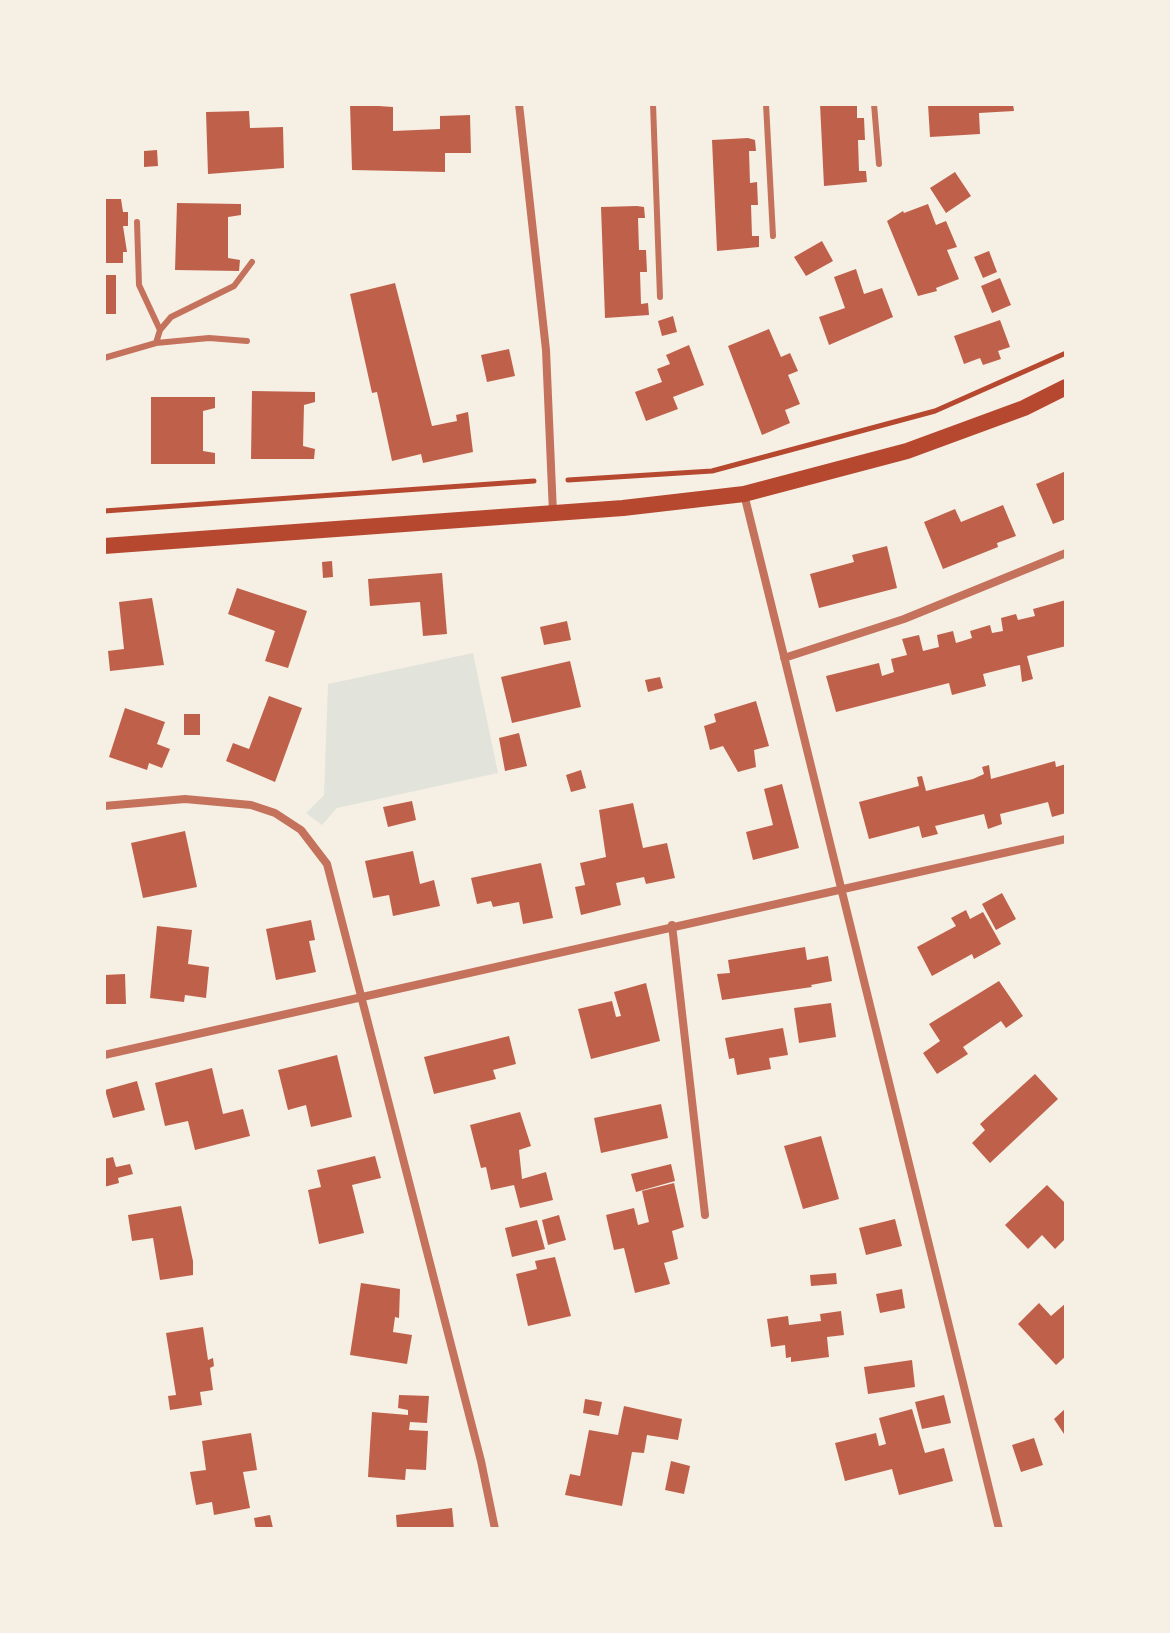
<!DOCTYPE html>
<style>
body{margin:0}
#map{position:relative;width:1170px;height:1633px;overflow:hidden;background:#f6efe4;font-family:Bitter,serif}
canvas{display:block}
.frame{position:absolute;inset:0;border:106px solid #f6efe4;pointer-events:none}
</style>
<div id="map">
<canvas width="1170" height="1633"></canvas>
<div class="frame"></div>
</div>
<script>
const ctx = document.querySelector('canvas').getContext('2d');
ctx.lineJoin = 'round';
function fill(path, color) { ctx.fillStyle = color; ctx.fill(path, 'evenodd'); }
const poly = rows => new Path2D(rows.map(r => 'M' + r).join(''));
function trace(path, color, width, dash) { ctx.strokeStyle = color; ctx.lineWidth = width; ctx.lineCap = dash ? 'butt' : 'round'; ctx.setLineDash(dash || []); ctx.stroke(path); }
fill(poly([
 [473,653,498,773,337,808,322,825,306,813,324,795,328,684]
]), '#e2e4dc');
fill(poly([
 [350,104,393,107,393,131,440,129,440,116,470,115,471,153,445,153,445,172,352,170],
 [820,104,857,104,857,118,864,118,865,140,858,140,859,171,866,171,867,182,824,186],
 [928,104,1013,104,1014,111,979,113,980,134,930,137],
 [249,111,250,128,283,127,284,168,208,174,206,112],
 [748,138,755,140,756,151,749,151,750,183,757,182,758,205,751,205,752,236,759,236,759,247,717,251,712,140],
 [157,150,158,166,144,167,144,151],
 [955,172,971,196,946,213,930,188],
 [104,199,121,199,123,212,128,212,128,226,123,226,127,252,123,252,123,263,104,263],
 [177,203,241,204,241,215,228,217,228,258,240,260,239,271,175,270],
 [928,204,936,225,946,221,957,247,947,250,959,279,936,288,937,291,918,296,887,221,903,211,904,213],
 [637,206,644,207,645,218,638,218,639,250,646,250,647,272,640,272,641,304,648,303,649,315,605,318,601,207],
 [822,241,833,261,806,276,794,257],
 [989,251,997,272,983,278,974,257],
 [856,269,864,294,882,288,893,317,829,345,819,317,845,308,834,277],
 [104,275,116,275,116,314,104,314],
 [1000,278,1011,305,992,313,981,286],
 [395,283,432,426,457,421,456,415,468,412,473,452,423,463,421,454,392,461,377,392,372,393,350,294],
 [673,316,677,332,662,336,658,321],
 [1000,320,1010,347,998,351,1001,359,983,365,980,358,964,364,954,336],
 [769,329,781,357,790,353,798,371,788,375,800,404,785,410,790,423,762,435,728,346],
 [689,345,704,385,673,397,678,409,646,421,635,392,662,382,657,369,670,364,666,355],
 [509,349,515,376,487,382,481,355],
 [252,391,315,392,315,402,304,405,303,446,315,449,314,459,251,459],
 [151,397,215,397,215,408,203,411,203,451,215,453,215,464,151,464],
 [1066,471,1066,519,1053,524,1036,484],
 [1003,505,1016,536,997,543,998,547,943,569,924,522,955,509,961,522],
 [887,546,897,588,819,608,810,574,854,562,852,555],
 [332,561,333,577,323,578,322,562],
 [442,573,447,634,423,636,420,602,370,606,368,579],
 [237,588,307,611,288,668,265,661,275,631,228,614],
 [152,598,164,665,110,671,108,651,124,649,119,602],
 [1066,600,1066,646,1027,656,1033,679,1022,682,1020,665,1015,666,983,674,986,686,952,695,949,683,836,712,826,676,879,663,882,676,894,672,891,659,907,655,902,639,919,635,923,651,939,647,937,635,953,631,956,643,972,638,970,631,990,625,992,633,1003,631,1001,618,1016,614,1018,620,1035,616,1033,609],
 [567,621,571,640,544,645,540,627],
 [570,661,581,707,512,723,501,677],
 [660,677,663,688,648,692,645,680],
 [269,696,302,708,275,782,226,761,233,743,249,749],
 [756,701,769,746,754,750,756,767,738,772,723,746,710,750,704,726,716,722,714,714],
 [125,708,165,722,157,744,170,749,162,768,149,763,147,770,109,757],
 [184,714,200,714,200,735,184,735],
 [519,733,527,766,505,771,499,738],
 [1055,761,1056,767,1066,764,1066,813,1052,817,1048,802,1000,814,1002,824,988,829,984,814,935,826,938,834,922,838,919,826,869,839,859,802,919,786,917,777,922,776,926,791,973,779,984,774,982,767,989,765,991,779],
 [581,770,586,788,571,792,566,775],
 [782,784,799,848,753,860,746,832,773,825,764,789],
 [412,801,416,820,388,827,383,807],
 [633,803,643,848,667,843,675,878,646,884,644,877,616,883,621,905,581,915,575,887,585,885,580,863,606,857,599,810],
 [185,831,197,887,143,898,131,843],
 [413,851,420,884,434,880,440,906,393,916,389,895,373,898,365,861],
 [541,863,553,918,523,924,519,902,493,907,491,901,477,904,471,878],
 [1002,893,1016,919,996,930,982,904],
 [966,910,970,919,983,912,1001,944,974,959,972,954,932,976,917,947,956,926,951,918],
 [311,920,315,940,309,941,316,972,276,980,266,929],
 [157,926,192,930,188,964,209,967,206,998,185,995,184,1002,150,998],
 [805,947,807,960,828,956,832,981,811,985,812,987,722,1000,717,974,730,973,728,960],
 [125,974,126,1004,104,1004,104,975],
 [999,981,1023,1016,1006,1028,1001,1021,963,1047,968,1054,937,1074,923,1053,940,1041,929,1024],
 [646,983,660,1041,591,1059,578,1009,612,1001,616,1017,621,1016,614,992],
 [831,1003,836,1037,799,1043,794,1008],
 [783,1028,788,1055,769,1058,771,1069,737,1075,734,1058,729,1059,725,1038],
 [509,1036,516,1064,493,1070,496,1079,434,1094,424,1057],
 [337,1055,352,1117,311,1127,306,1105,288,1110,278,1070],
 [212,1068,223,1114,243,1109,250,1136,195,1150,188,1121,165,1126,155,1083],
 [1035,1074,1058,1099,990,1163,972,1143,985,1130,980,1124],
 [137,1081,145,1110,113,1118,105,1090],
 [661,1104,668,1138,601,1153,594,1118],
 [520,1112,531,1146,519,1150,522,1179,546,1172,553,1200,520,1208,514,1185,491,1190,486,1167,481,1168,470,1125],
 [821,1136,839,1199,803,1209,784,1146],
 [375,1156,381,1178,352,1185,364,1233,319,1244,308,1190,321,1187,317,1170],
 [113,1157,116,1167,130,1164,133,1174,118,1178,119,1183,104,1187,104,1159],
 [671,1164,675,1181,636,1192,631,1174],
 [674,1183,684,1227,672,1231,678,1259,664,1263,670,1284,635,1293,624,1248,614,1250,606,1215,634,1208,638,1225,649,1222,642,1191],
 [1047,1185,1066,1204,1066,1238,1055,1249,1042,1235,1028,1249,1005,1225],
 [181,1206,193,1261,193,1275,160,1280,153,1238,132,1241,128,1215],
 [559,1215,566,1240,548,1245,542,1220],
 [895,1219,902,1246,866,1255,859,1228],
 [537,1220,545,1249,512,1257,505,1228],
 [555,1257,571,1316,528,1326,516,1274,537,1269,535,1261],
 [836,1273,837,1284,811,1286,810,1275],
 [361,1283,400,1289,399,1318,395,1317,393,1332,412,1335,407,1364,350,1355],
 [902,1289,905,1308,880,1313,876,1294],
 [1039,1303,1051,1316,1066,1303,1066,1356,1056,1365,1018,1324],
 [841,1311,844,1335,827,1337,829,1357,791,1362,791,1357,786,1358,785,1345,771,1347,767,1319,788,1316,789,1325,821,1321,820,1314],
 [203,1327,208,1360,213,1358,214,1366,210,1368,213,1390,200,1392,202,1405,170,1410,168,1396,176,1395,166,1333],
 [912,1360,915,1387,868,1394,864,1367],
 [399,1395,429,1396,427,1423,410,1422,409,1430,428,1431,426,1470,406,1469,405,1480,368,1477,372,1412,408,1415,408,1410,398,1408],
 [944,1395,951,1423,922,1429,915,1402],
 [585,1399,602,1402,599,1416,583,1413],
 [624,1406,682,1419,678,1440,647,1435,644,1453,632,1452,622,1506,565,1495,570,1474,580,1476,589,1430,618,1435],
 [1066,1408,1066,1437,1054,1419],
 [912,1409,925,1453,944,1448,953,1481,899,1495,892,1469,845,1481,835,1443,876,1433,879,1446,886,1444,879,1418],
 [251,1433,257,1470,243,1472,250,1508,214,1515,212,1502,196,1505,190,1472,206,1470,202,1441],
 [1034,1438,1043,1465,1021,1472,1012,1445],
 [671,1461,690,1466,684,1494,665,1490],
 [452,1508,454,1529,397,1529,396,1515],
 [270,1515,273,1528,256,1529,254,1518]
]), '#bf614a');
trace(poly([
 [568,480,712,471,935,411,1066,353],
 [104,511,534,481]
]), '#b5482f', 5);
trace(poly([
 [653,104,660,297],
 [766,104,773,236],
 [874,104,879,164],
 [137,222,139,285,160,330],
 [156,343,160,330,171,317,234,286,252,262],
 [104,358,156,343,209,338,247,341]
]), '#c5725c', 6);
trace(poly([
 [519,104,546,350,553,513],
 [744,494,999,1529],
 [784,658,904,619,1066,553],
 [104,806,185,799,251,805,275,813,301,830,327,864,481,1461,495,1529],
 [672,925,705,1215],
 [104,1055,1066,839]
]), '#c5725c', 8);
trace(poly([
 [104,546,623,508,744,494,907,451,1024,408,1066,387]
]), '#b5482f', 16);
</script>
